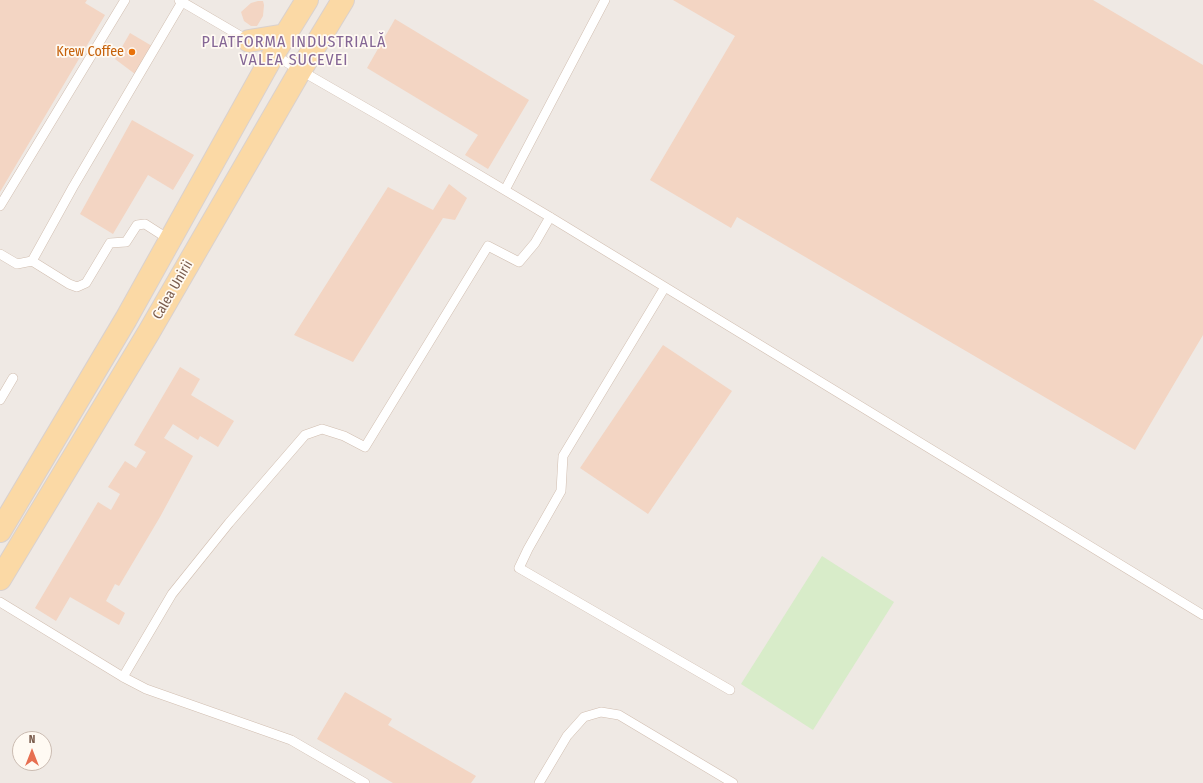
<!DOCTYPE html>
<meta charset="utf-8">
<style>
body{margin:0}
#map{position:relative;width:1203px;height:783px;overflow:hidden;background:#fdf6ec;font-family:"Fira Sans Condensed",sans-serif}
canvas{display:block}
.north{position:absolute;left:12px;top:731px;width:40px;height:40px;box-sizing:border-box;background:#fffaf3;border:1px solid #cabbb1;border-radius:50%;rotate:0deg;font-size:11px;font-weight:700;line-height:16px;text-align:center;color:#7a5c4d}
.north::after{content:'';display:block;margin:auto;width:14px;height:18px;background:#e76f51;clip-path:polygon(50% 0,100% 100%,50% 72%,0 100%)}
</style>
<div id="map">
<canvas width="1203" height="783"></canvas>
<div class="north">N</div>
</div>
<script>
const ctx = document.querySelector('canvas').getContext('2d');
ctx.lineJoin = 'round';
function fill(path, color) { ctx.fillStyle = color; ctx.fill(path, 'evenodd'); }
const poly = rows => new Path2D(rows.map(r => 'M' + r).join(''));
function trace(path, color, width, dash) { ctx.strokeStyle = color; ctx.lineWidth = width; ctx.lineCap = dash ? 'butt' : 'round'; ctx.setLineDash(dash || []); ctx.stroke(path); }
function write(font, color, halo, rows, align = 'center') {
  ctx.font = font + ' "Fira Sans Condensed",sans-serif'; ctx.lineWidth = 3.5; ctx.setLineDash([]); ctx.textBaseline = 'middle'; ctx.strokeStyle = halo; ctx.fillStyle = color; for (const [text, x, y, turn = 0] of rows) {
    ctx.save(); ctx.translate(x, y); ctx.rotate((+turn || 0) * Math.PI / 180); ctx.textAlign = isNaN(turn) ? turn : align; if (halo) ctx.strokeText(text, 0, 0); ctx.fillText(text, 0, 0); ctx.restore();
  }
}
fill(poly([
 [0,0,1203,0,1203,783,0,783],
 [20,739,44,739,44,763,20,763]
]), '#efe9e4');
fill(poly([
 [822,556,894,602,813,730,741,684]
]), '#d8ecc9');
fill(poly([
 [0,0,87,0,85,3,105,15,0,192],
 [673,0,1093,0,1203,65,1203,335,1135,450,737,217,731,228,650,180,735,36],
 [258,1,263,1,264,5,263,16,257,26,251,26,244,21,241,12,251,3],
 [395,19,529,100,488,169,465,155,478,135,367,68],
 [130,33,152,46,135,74,115,59],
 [132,120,194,155,173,190,148,175,113,234,80,214],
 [449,184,467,198,455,220,443,218,353,362,294,335,388,187,433,210],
 [663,345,732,391,648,514,580,468],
 [180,367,200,379,191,395,234,421,218,447,200,436,198,440,173,424,164,438,193,456,160,517,119,586,115,584,106,601,125,613,119,625,70,597,56,621,35,608,98,502,111,510,120,494,108,487,125,461,136,468,146,452,134,445],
 [345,692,392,719,388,725,476,776,471,783,393,783,317,739]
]), '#f3d5c3');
const lane = poly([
 [179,0,249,41],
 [272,54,385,119,550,217,1203,615],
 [505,190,605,0],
 [0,206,125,0],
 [0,254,17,264,32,261,73,187,182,2],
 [32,261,69,284,77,287,86,283,110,243,126,242,137,225,145,224,170,240],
 [665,287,563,456,561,491,528,549,519,568,730,690],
 [0,400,13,378],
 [0,602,123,677,146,689,291,740,365,783],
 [123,677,172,594,229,523,305,435,322,429,344,436,365,447,488,246,519,262,535,243,550,217],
 [539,783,567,736,584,717,601,712,619,715,733,783]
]);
const primary = poly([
 [249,41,286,35],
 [0,531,126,319,273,55,307,0],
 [0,579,149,332,300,71,343,0]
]);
trace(lane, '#d1beb0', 10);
trace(primary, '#dad1cd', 24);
trace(lane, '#fff', 9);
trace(primary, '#fbd9a5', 22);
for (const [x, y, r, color] of [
 [132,52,4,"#e8710a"]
]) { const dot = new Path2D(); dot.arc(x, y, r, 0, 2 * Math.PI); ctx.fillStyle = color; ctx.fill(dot); trace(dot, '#fffaf3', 1.5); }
write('14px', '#c56008', '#fffaf3', [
 ["Krew Coffee",124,52]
], 'right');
write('14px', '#7a5c4d', '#fffaf3', [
 ["Calea Unirii",173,290,-60]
]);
ctx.letterSpacing = '1px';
write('16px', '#846695', '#fffaf3', [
 ["PLATFORMA INDUSTRIALĂ",294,43],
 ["VALEA SUCEVEI",294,61]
]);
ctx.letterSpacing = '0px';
</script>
